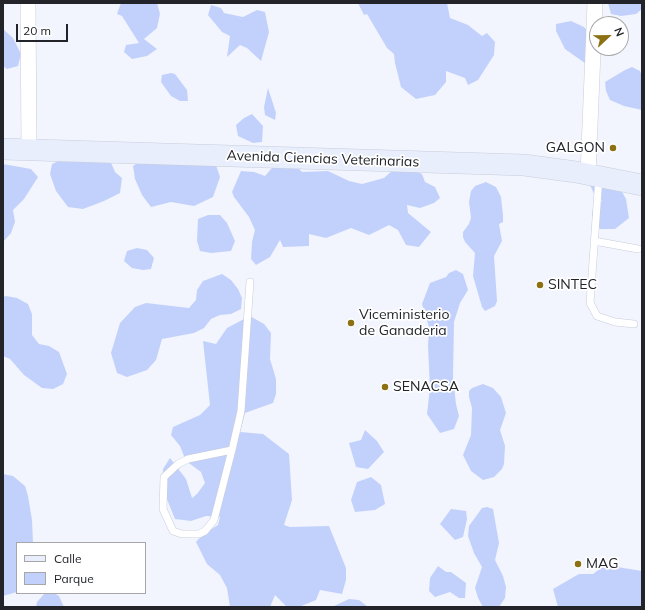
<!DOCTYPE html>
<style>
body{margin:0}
#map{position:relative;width:645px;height:610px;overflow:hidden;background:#f2f5fe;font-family:Mulish,sans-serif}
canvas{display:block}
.frame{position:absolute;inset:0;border:4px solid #222429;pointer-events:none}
.legend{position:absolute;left:16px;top:542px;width:130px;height:52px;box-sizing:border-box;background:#fff;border:1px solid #a7a7a9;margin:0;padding:5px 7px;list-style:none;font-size:12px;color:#222429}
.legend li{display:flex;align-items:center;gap:8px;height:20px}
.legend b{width:20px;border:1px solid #a7a7a9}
.north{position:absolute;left:589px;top:16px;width:40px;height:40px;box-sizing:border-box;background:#fff;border:1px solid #a7a7a9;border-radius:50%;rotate:68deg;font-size:11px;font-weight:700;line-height:16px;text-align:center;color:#222429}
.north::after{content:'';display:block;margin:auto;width:14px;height:18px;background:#8d7014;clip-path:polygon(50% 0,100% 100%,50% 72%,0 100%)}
.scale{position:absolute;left:16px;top:24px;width:52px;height:18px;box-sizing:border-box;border:2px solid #222429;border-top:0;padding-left:5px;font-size:12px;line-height:14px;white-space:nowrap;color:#222429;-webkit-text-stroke:3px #fff;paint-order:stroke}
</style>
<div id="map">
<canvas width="645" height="610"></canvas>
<div class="frame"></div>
<ul class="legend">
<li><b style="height:5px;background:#e9eefc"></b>Calle</li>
<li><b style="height:11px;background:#c2d1fc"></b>Parque</li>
</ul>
<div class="north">N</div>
<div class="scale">20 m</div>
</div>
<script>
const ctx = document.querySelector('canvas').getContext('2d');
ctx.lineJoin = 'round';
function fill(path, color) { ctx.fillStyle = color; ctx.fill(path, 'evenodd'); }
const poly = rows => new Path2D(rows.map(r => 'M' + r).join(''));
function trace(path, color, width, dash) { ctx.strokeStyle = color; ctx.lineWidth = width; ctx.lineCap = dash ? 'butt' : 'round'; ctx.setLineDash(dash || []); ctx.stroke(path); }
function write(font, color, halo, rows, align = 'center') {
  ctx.font = font + ' Mulish,sans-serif'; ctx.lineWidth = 3.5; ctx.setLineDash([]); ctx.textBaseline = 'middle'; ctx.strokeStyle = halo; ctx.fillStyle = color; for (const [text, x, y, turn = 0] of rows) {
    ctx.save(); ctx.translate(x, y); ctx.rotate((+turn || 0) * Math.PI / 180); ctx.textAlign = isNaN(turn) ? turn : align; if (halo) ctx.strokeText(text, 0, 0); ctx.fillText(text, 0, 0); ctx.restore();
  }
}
fill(poly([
 [121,3,157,3,160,14,157,28,144,39,157,49,147,56,132,59,124,52,126,45,139,43,122,16,117,14],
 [358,3,447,3,450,18,468,25,482,36,487,33,495,42,494,55,478,80,468,85,465,78,446,71,446,82,435,95,416,99,401,87,395,63,394,54,387,48,367,14,364,15],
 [608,3,642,3,642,9,636,14,621,16,611,14],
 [211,5,221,8,224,13,243,17,257,10,265,12,269,32,261,61,247,48,240,45,227,57,230,36,222,32,208,15],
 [571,21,584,27,594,38,589,66,565,49,556,31,556,24],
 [3,29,13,38,21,54,18,66,7,69,3,66],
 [632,67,640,71,642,76,642,110,624,106,610,100,606,91,605,82,625,70],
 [171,73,175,74,187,90,188,101,180,101,171,96,161,82,162,75],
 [268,88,276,113,275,120,265,115,264,107],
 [252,114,263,126,262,142,253,143,238,136,236,125,244,118],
 [149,155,216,165,220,177,213,197,194,206,171,202,151,207,142,195,135,179,133,166],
 [70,156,109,158,115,172,122,178,120,193,104,201,83,209,68,207,56,191,50,174,52,164],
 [291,160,302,172,328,171,349,181,362,184,384,178,393,170,403,166,422,174,425,182,435,187,440,198,434,203,420,208,407,205,408,213,431,232,419,247,406,245,398,230,389,225,369,235,351,228,326,238,309,234,309,246,283,247,280,240,270,257,256,265,251,259,252,242,255,230,249,217,234,197,232,192,241,171,254,172,265,176,277,162],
 [3,164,31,169,38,177,24,199,13,210,15,222,11,233,3,242],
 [486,182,496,187,501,197,503,215,503,222,499,224,502,241,494,256,497,301,495,306,485,311,482,307,473,276,475,253,465,242,463,237,463,232,469,224,471,218,469,202,471,191,475,186],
 [590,185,621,190,626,199,629,218,615,229,600,229,593,221,592,214,593,209,600,205,602,200,595,196],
 [208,215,220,215,227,223,235,241,231,251,211,253,200,251,197,241,198,219],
 [137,248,147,250,154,258,151,269,143,270,132,268,124,261,127,251],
 [456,270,463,274,468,290,460,303,454,322,453,377,456,404,459,416,454,429,440,433,427,414,430,388,428,346,429,327,422,304,430,283,446,277,449,273],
 [222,274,231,280,238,289,242,298,241,309,231,314,220,315,211,319,204,328,194,333,162,339,156,360,147,370,127,377,117,373,111,353,120,323,135,307,146,303,189,308,196,300,197,290,203,281],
 [6,296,17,298,28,304,32,314,32,335,39,344,49,346,59,352,67,374,63,384,53,389,42,388,24,375,10,359,3,356,3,297],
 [248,315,264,324,271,333,270,359,276,379,276,394,273,403,245,413,240,432,263,434,289,454,292,500,284,525,290,527,329,526,346,568,346,580,342,594,320,590,316,600,299,607,287,607,275,595,270,607,230,607,227,588,220,575,207,564,196,542,202,535,218,525,220,517,206,516,191,521,175,519,162,487,163,469,170,458,186,479,192,498,197,494,205,483,201,472,186,461,180,446,171,435,173,427,200,415,210,405,203,341,216,344,227,328,244,319],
 [483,384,493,388,501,397,506,413,500,430,505,446,504,464,502,469,494,477,483,480,471,471,463,455,471,435,472,408,469,397,469,391,472,388],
 [365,430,377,441,384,452,368,469,356,467,349,443,361,440],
 [3,474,13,476,25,486,28,496,32,520,33,543,17,543,17,592,3,596],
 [371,477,381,485,385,504,375,510,355,512,351,500,357,482],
 [487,507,493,509,499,543,495,560,503,576,506,587,505,598,499,607,483,607,478,598,475,588,482,567,474,553,468,536,469,526,482,508],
 [451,509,466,511,467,519,463,537,455,540,440,524],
 [605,565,642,571,642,607,558,607,553,589,579,574,593,574],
 [438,566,446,572,451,572,466,583,465,598,459,598,450,592,435,597,429,591,430,578],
 [45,593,54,593,59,596,64,607,36,607,37,602],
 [349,599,359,600,368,607,332,607]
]), '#c2d1fc');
const lane = poly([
 [599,177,590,303,597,316,615,322,634,324],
 [594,241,638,249],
 [232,450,188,459,178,464,164,477,163,509,173,531,182,534,199,534,205,531,214,520,232,450,241,411,250,282]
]);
const street = poly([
 [28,3,29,149],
 [588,174,595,3]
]);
const secondary = poly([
 [3,149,524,165,576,172,642,185]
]);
trace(lane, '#c8cddb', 8);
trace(street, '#c8cddb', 16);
trace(secondary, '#c8cddb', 22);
trace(lane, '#fff', 7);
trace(street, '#fff', 15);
trace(secondary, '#e9eefc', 21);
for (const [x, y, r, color] of [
 [613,148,4,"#8d7014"],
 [540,285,4,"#8d7014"],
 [351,323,4,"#8d7014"],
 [385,387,4,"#8d7014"],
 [578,564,4,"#8d7014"]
]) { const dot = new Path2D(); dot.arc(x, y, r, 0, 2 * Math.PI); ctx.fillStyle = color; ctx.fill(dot); trace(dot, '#fff', 1.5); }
write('14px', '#222429', '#fff', [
 ["GALGON",605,148,"right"],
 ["SINTEC",548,285],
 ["Viceministerio",359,315],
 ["de Ganaderia",359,331],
 ["SENACSA",393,387],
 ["MAG",586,564]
], 'left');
write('14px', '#222429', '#fff', [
 ["Avenida Ciencias Veterinarias",323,159,2]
]);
</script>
